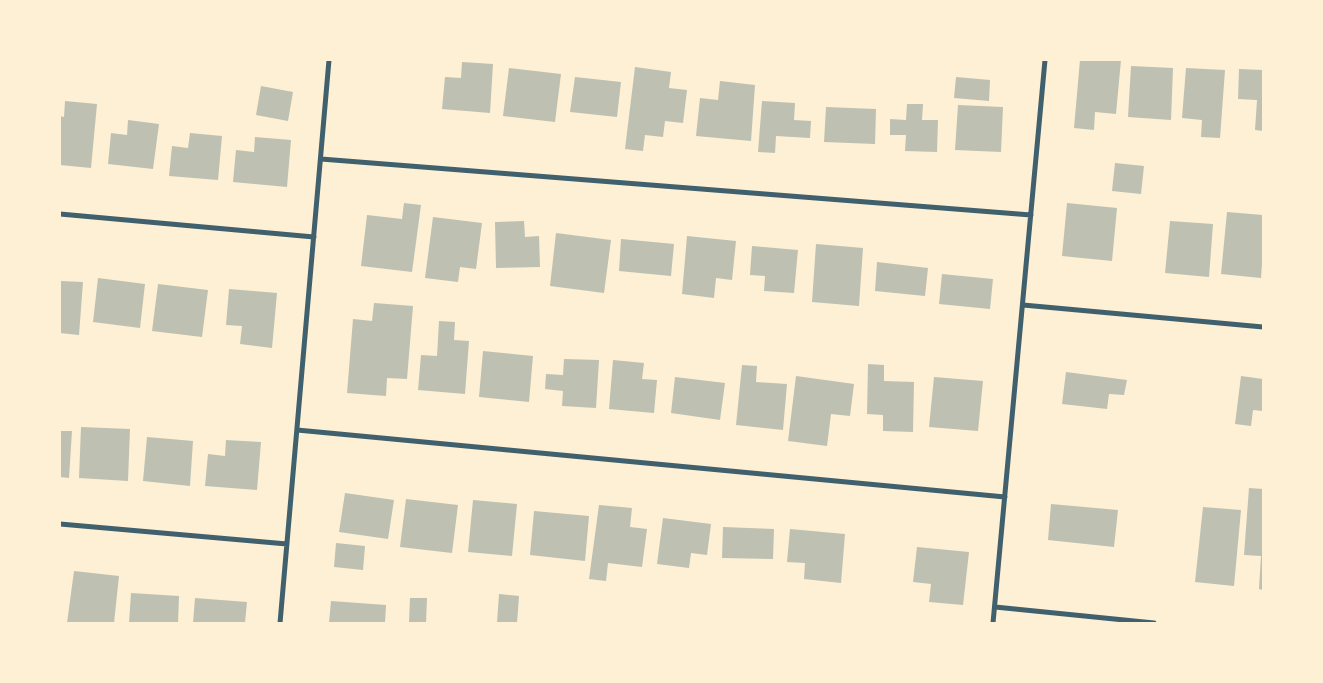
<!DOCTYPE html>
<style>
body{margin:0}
#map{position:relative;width:1323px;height:683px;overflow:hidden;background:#fdf0d5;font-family:"Libre Baskerville",serif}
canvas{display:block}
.frame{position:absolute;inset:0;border:61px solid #fdf0d5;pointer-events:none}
</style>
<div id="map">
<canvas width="1323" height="683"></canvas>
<div class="frame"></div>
</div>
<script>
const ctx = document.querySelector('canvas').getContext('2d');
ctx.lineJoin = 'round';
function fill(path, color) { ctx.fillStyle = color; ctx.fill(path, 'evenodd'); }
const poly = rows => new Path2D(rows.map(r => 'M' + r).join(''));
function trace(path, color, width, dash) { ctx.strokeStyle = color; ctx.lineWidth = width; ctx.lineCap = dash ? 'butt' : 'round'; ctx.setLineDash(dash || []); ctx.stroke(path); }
fill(poly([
 [1080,60,1121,60,1116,114,1095,112,1094,130,1074,128],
 [462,62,493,64,490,113,442,109,445,77,461,78],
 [1131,66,1173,68,1171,120,1128,117],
 [635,67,671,72,669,88,687,90,683,123,665,121,663,137,645,135,643,151,625,149],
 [509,68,561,74,555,122,503,116],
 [1186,68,1225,70,1220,138,1201,137,1202,120,1182,118],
 [1239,69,1263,70,1263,131,1255,130,1257,100,1238,99],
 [575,77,621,82,617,117,570,112],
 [956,77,990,80,989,101,954,98],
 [720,81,755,85,751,141,696,136,700,98,718,100],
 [261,86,293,92,288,121,256,115],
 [65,101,97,104,91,168,60,165,60,116,64,117],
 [762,101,795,103,794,120,811,121,810,138,776,136,775,153,758,152],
 [907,104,923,104,922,120,938,120,937,152,905,151,906,135,890,135,890,119,906,120],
 [958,105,1003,107,1001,152,955,150],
 [826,107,876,109,875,144,824,142],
 [128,120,159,124,153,169,108,164,111,133,127,135],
 [190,133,222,136,218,180,169,176,172,146,188,148],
 [255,137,291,140,287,187,233,182,236,150,254,152],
 [1115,163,1144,166,1141,194,1112,191],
 [404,203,421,205,412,272,361,266,367,215,402,219],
 [1067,203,1117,208,1112,261,1062,256],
 [1227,212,1263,215,1263,250,1261,278,1221,274],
 [433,217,482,223,476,269,460,267,458,282,425,278],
 [524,221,525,237,539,236,540,267,496,268,495,222],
 [1170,221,1213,224,1209,277,1165,273],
 [556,233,611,240,604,293,550,286],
 [687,236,736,241,732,280,716,278,714,298,682,294],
 [621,239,674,244,671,276,619,271],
 [816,244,863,248,859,306,812,302],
 [752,246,798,250,794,293,764,291,765,276,750,275],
 [877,262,928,268,925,296,875,291],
 [942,274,993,279,990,309,939,304],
 [98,278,145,284,140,328,93,322],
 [60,281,83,282,79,335,60,333],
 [158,284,208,290,202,337,152,331],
 [229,289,277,293,272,348,240,344,242,326,226,325],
 [374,303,413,306,407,379,387,378,386,396,347,393,353,319,372,321],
 [439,321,455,322,454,340,469,341,465,394,418,390,421,355,437,356],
 [483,351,533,356,529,402,479,397],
 [564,359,599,360,596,408,562,406,563,391,545,389,546,374,563,375],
 [613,360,644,363,642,379,657,380,654,413,609,409],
 [868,364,884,365,884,381,914,382,913,432,883,431,883,415,867,414],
 [742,365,757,366,756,382,787,384,783,430,736,425],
 [1066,372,1127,380,1124,395,1109,394,1107,409,1062,404],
 [796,376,854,384,850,416,831,414,827,446,788,441],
 [1241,376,1263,379,1263,411,1253,410,1251,426,1235,424],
 [675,377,725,383,720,420,671,413],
 [934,377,983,381,978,431,929,427],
 [81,427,130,429,128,481,79,478],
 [60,431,72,431,69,478,60,477],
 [147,437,193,441,190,486,143,481],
 [226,440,261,442,257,490,205,486,208,454,225,456],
 [1249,488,1263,489,1263,590,1259,589,1261,556,1244,555],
 [345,493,394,500,388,539,339,532],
 [406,499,458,505,452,553,400,547],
 [473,500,517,504,512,556,468,552],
 [1051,504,1118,510,1114,547,1048,540],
 [599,505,632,508,630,527,647,529,642,567,608,563,606,581,589,579],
 [1203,507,1241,510,1234,586,1195,582],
 [534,511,589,516,585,561,530,555],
 [663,518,711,524,707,555,691,553,689,568,657,564],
 [723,527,774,529,773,559,722,558],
 [790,529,845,534,841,583,804,579,805,563,787,562],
 [336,543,365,546,363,570,334,567],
 [917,547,969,552,963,605,929,602,931,584,913,582],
 [74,571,119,576,114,623,67,623],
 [131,593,179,596,178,623,129,623],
 [499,594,519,596,517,623,497,623],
 [195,598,247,602,245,623,193,623],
 [410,598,427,598,426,623,409,623],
 [331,601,386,605,385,623,329,623]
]), '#bec0b2');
trace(poly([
 [321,159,1031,215],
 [60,214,314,237],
 [1023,305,1263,327],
 [297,430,1005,497],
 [60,524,287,544],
 [995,607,1154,623],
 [280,623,329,60],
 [993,623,1045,60]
]), '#3f606c', 5);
</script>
